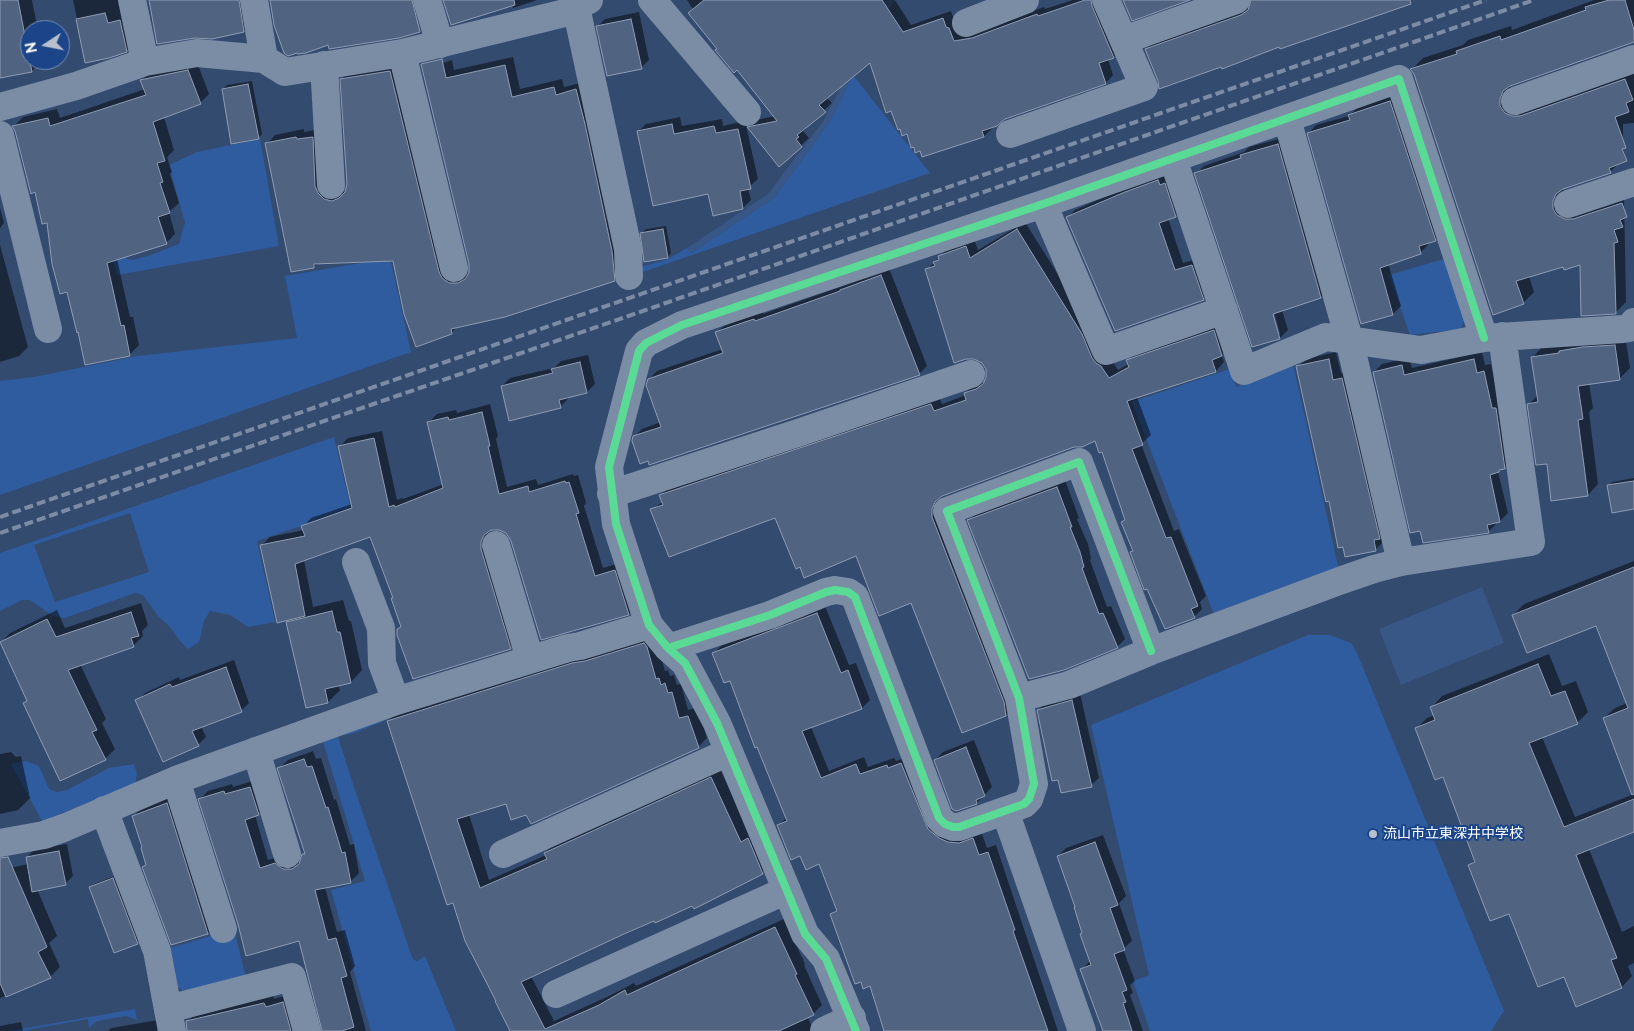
<!DOCTYPE html>
<meta charset="utf-8">
<style>
body{margin:0}
#map{position:relative;width:1634px;height:1031px;overflow:hidden;background:#344b70;font-family:Raleway,sans-serif}
canvas{display:block}
.north{position:absolute;left:20px;top:20px;width:50px;height:50px;box-sizing:border-box;background:#1b4588;border:1px solid #768fb8;border-radius:50%;rotate:259deg;font-size:14px;font-weight:700;line-height:20px;text-align:center;color:#fff}
.north::after{content:'';display:block;margin:auto;width:18px;height:22px;background:#b8c0cd;clip-path:polygon(50% 0,100% 100%,50% 72%,0 100%)}
</style>
<div id="map">
<canvas width="1634" height="1031"></canvas>
<div class="north">N</div>
</div>
<script>
const ctx = document.querySelector('canvas').getContext('2d');
ctx.lineJoin = 'round';
function fill(path, color) { ctx.fillStyle = color; ctx.fill(path, 'evenodd'); }
const poly = rows => new Path2D(rows.map(r => 'M' + r).join(''));
function trace(path, color, width, dash) { ctx.strokeStyle = color; ctx.lineWidth = width; ctx.lineCap = dash ? 'butt' : 'round'; ctx.setLineDash(dash || []); ctx.stroke(path); }
function write(font, color, halo, rows, align = 'center') {
  ctx.font = font + ' Raleway,"Noto Sans JP",sans-serif'; ctx.lineWidth = 4; ctx.setLineDash([]); ctx.textBaseline = 'middle'; ctx.strokeStyle = halo; ctx.fillStyle = color; for (const [text, x, y, turn = 0] of rows) {
    ctx.save(); ctx.translate(x, y); ctx.rotate((+turn || 0) * Math.PI / 180); ctx.textAlign = isNaN(turn) ? turn : align; if (halo) ctx.strokeText(text, 0, 0); ctx.fillText(text, 0, 0); ctx.restore();
  }
}
fill(poly([
 [853,75,930,173,643,272,640,267,666,260,687,248,691,253,775,197,830,121],
 [75,102,123,251,127,259,132,260,148,256,179,244,185,223,169,165,197,152,260,139,279,246,117,275],
 [390,258,411,352,0,495,0,381,34,377,137,356,297,338,285,276],
 [1447,258,1466,316,1461,329,1410,335,1389,275],
 [1293,364,1339,570,1215,617,1132,402,1230,369,1236,387],
 [334,437,351,509,257,541,275,622,248,627,230,615,210,611,204,621,199,642,188,649,180,641,171,628,158,616,143,595,135,593,65,618,53,616,30,600,22,600,0,611,0,553],
 [130,513,149,572,55,602,34,545],
 [1308,635,1330,635,1351,643,1357,653,1504,1011,1491,1031,1150,1031,1133,981,1149,975,1091,725],
 [383,717,384,721,352,734,343,735,338,737,354,787,412,957,414,960,417,961,425,956,456,1031,371,1031,331,890,365,881,322,738],
 [26,761,39,766,49,789,57,792,67,790,109,768,134,764,137,774,135,784,42,821,11,764],
 [234,929,246,978,188,994,176,986,167,949],
 [135,1009,137,1020,126,1016,97,1021,89,1028,88,1019,21,1031,9,1031]
]), '#2f5b9f');
fill(poly([
 [888,0,896,0,883,16,830,121,775,197,691,253,687,248,768,194,824,120,878,13],
 [1482,587,1504,643,1401,685,1379,629]
]), '#385686');
fill(poly([
 [0,0,32,0,38,30,30,30,30,60,42,60,32,71,0,77],
 [73,0,125,0,134,43,126,51,86,61],
 [149,0,247,0,251,23,243,31,195,36],
 [444,0,537,0,513,8,512,5],
 [687,0,895,0,911,25,951,11,954,20,981,30,1044,7,1045,9,1073,0,1100,0,1121,49,1114,57,1108,59,1113,75,1106,83,1004,118,984,136,923,156,921,149,914,146,870,61,826,97,832,103,805,127,806,129,803,131,809,138,779,165,748,127,756,120,775,116,738,68,719,49],
 [1252,0,1410,0,1222,65,1146,49,1154,42,1251,7],
 [1594,0,1634,0,1634,41,1510,86,1511,94,1634,69,1634,123,1623,124,1623,154,1621,161,1610,172,1564,188,1563,189,1564,198,1624,195,1626,302,1615,313,1581,263,1564,266,1529,276,1534,292,1523,303,1412,69,1423,58,1463,45,1468,40,1511,26,1512,30],
 [639,12,649,60,641,68,597,27,605,19],
 [513,57,520,89,562,79,564,87,584,82,622,271,614,280,458,326,451,333,394,259,318,263,314,267,267,144,275,135,304,129,304,132,320,129,340,193,347,191,348,184,342,79,350,71,398,63,458,275,466,276,469,274,470,264,433,66,452,60,454,70],
 [197,62,209,94,200,103,164,117,174,150,167,157,172,172,170,174,179,203,169,212,175,234,166,243,117,259,130,317,133,317,139,345,129,355,79,331,48,222,14,126,23,117,57,109,60,118,145,89,142,80,151,71],
 [252,81,262,134,258,138,223,89,227,85],
 [1398,94,1443,232,1435,240,1427,242,1428,245,1420,253,1388,263,1401,306,1393,314,1362,323,1309,133,1316,125,1349,116,1358,107],
 [680,117,682,126,722,119,723,126,745,121,758,179,748,188,751,200,743,208,709,192,638,132,646,124],
 [1286,137,1329,289,1321,297,1282,310,1288,330,1280,338,1253,345,1196,174,1204,166,1244,152,1249,147],
 [1273,308,1280,334,1278,334,1270,309],
 [1166,173,1183,208,1175,216,1168,218,1183,263,1200,258,1211,291,1203,299,1067,218,1075,210,1134,184],
 [0,208,4,223,0,228],
 [1025,222,1118,370,1129,364,1128,361,1136,352,1222,323,1230,346,1222,355,1224,362,1216,371,1137,397,1151,435,1141,444,1174,531,1179,529,1206,596,1200,602,1202,609,1194,617,1132,552,1134,550,1123,522,1126,518,1103,451,1096,440,1073,446,941,495,940,499,940,508,1014,706,1006,715,912,601,856,555,776,517,652,510,663,501,661,495,669,487,939,397,942,404,966,395,965,393,974,385,986,381,987,369,927,270,948,248,974,239,978,250],
 [666,226,671,253,668,257,642,233,646,229],
 [0,245,28,347,19,356,0,362],
 [889,268,927,366,919,374,634,437,642,429,661,422,649,379,657,371,723,349,717,332,725,325,762,312,763,314,846,285,849,282],
 [1625,335,1630,368,1619,379,1589,383,1593,408,1589,412,1598,484,1588,495,1548,462,1529,404,1538,395,1533,357,1543,346],
 [1336,352,1341,373,1350,371,1383,542,1375,550,1298,367,1306,359],
 [1482,352,1485,365,1491,364,1512,460,1498,472,1508,513,1500,521,1496,522,1496,524,1489,531,1374,372,1382,364,1409,358,1412,368],
 [588,355,595,384,587,392,568,396,568,399,560,407,502,386,510,378,554,368,561,361],
 [490,404,498,436,496,439,507,487,536,479,538,485,573,474,574,476,578,475,586,503,584,506,603,568,623,562,637,605,629,614,512,540,507,532,500,529,491,529,489,532,489,541,518,640,510,648,398,630,402,626,395,597,371,536,304,560,313,607,343,600,349,621,351,621,362,670,351,682,338,685,340,690,328,702,287,623,292,618,262,545,270,537,304,530,303,527,311,518,352,504,340,446,348,438,382,431,397,500,402,498,403,499,444,484,429,422,437,414,456,410,457,413],
 [1634,478,1634,508,1608,486,1612,482],
 [1065,480,1079,518,1077,519,1088,544,1091,558,1090,560,1107,607,1111,606,1125,639,1117,647,969,520,977,513],
 [1634,561,1634,747,1604,718,1615,708,1625,704,1627,701,1597,624,1513,615,1524,604],
 [141,603,148,625,142,631,143,636,133,646,80,664,106,719,102,723,115,749,105,759,24,703,28,700,1,642,10,633,57,610,65,628],
 [825,606,849,665,856,663,870,700,862,708,811,727,829,771,864,757,868,767,894,758,896,761,909,756,936,821,981,831,987,848,996,845,1058,1031,887,1031,871,984,831,915,837,909,819,863,801,854,778,826,786,818,731,680,714,653,722,645],
 [656,638,665,671,668,670,670,676,674,675,677,685,681,684,688,710,697,707,707,738,698,747,527,814,506,802,469,814,489,880,546,855,545,853,554,844,720,769,750,834,771,864,762,873,531,976,554,1021,609,996,634,983,636,986,784,919,805,964,804,965,822,1005,813,1014,807,1016,814,1031,511,1031,388,721,397,712,582,655],
 [1549,654,1562,686,1576,681,1588,712,1577,723,1542,737,1575,817,1634,794,1634,831,1589,849,1622,932,1634,926,1634,963,1628,966,1632,976,1622,987,1565,975,1469,866,1476,859,1443,776,1416,729,1427,718,1435,715,1432,707,1442,696],
 [234,660,249,703,241,711,201,726,206,737,198,745,137,701,145,693,179,677,180,680],
 [1080,693,1099,778,1091,785,1038,710,1046,702],
 [974,740,992,787,977,803,935,760,943,752],
 [313,751,316,759,321,758,334,800,336,799,350,845,354,844,359,873,350,882,325,887,337,932,345,930,355,966,350,972,366,1031,323,1031,299,939,239,924,200,799,208,791,232,784,233,787,259,779,267,806,258,814,255,815,268,860,284,855,292,861,301,861,306,852,279,768,288,760],
 [11,752,16,757,21,756,30,798,18,810,0,814,0,754],
 [175,796,215,925,208,933,144,867,147,864,134,816,141,808],
 [1103,835,1126,896,1119,903,1132,941,1123,949,1135,981,1130,985,1133,993,1130,995,1143,1031,1106,1031,1082,969,1090,961,1083,932,1058,856,1066,848],
 [67,844,73,876,65,884,37,889,57,936,49,943,60,967,50,977,0,998,0,870,28,864,27,857,35,849],
 [117,875,141,939,137,943,91,887,94,884],
 [291,994,303,1031,188,1031,187,1022,196,1013,273,995,274,999],
 [164,1019,168,1031,108,1031,111,1028],
 [21,1022,23,1031,0,1031,0,1026]
]), '#0007');
const building = poly([
 [0,0,18,0,32,72,0,78,0,0],
 [149,0,239,0,244,32,212,39,195,38,157,44,149,0],
 [270,0,412,0,420,32,399,38,329,49,328,45,306,53,297,54,297,53,288,56,284,53,274,25,270,0],
 [443,0,514,0,515,5,451,25,443,0],
 [704,0,882,0,903,32,943,18,946,27,949,28,954,41,972,38,1037,14,1038,16,1085,0,1091,0,1092,6,1114,58,1099,63,1106,84,1005,119,997,126,982,131,984,137,922,157,920,151,915,153,914,147,911,148,907,134,902,136,900,129,898,130,891,111,886,113,870,63,819,105,826,112,797,135,799,137,796,139,802,147,779,167,747,127,777,121,737,70,734,73,715,50,717,49,688,13,704,0],
 [1123,0,1190,0,1132,21,1123,0],
 [1251,0,1410,0,1411,4,1280,49,1279,47,1222,69,1221,67,1159,89,1158,81,1145,49,1241,15,1248,10,1251,0],
 [1609,0,1625,0,1634,30,1634,42,1510,86,1503,91,1500,99,1500,106,1505,113,1512,116,1520,116,1625,79,1633,100,1626,103,1629,112,1615,117,1626,148,1622,149,1627,161,1609,168,1611,173,1563,189,1556,194,1553,201,1553,209,1557,215,1565,219,1573,219,1622,203,1627,217,1620,220,1623,227,1614,230,1618,242,1614,243,1616,314,1581,316,1580,265,1564,270,1563,267,1516,281,1524,304,1493,315,1414,74,1410,69,1457,54,1456,51,1500,36,1501,40,1586,10,1585,7,1609,0],
 [105,13,108,23,120,20,127,52,109,58,85,63,76,19,105,13],
 [631,19,642,69,607,76,596,26,631,19],
 [442,59,446,78,505,65,512,97,554,87,556,95,576,89,585,124,612,251,615,281,505,317,451,329,452,334,416,347,404,314,393,261,314,264,314,268,291,272,265,143,296,137,297,139,313,137,315,186,318,193,324,199,332,201,339,198,345,192,347,184,340,79,390,71,439,272,442,278,449,283,458,283,465,279,469,273,469,264,421,64,442,59],
 [188,70,201,104,153,122,165,161,157,163,163,182,160,183,170,213,158,217,167,244,107,263,121,326,124,325,130,356,85,365,78,332,77,333,67,292,60,294,52,264,47,223,42,224,35,192,31,194,15,131,12,126,48,118,50,126,146,95,140,80,188,70],
 [248,84,259,139,231,144,222,89,248,84],
 [1390,101,1436,241,1419,246,1421,254,1380,268,1393,315,1361,324,1307,133,1350,120,1348,115,1390,101],
 [672,124,674,134,714,126,716,133,738,129,751,189,740,191,743,209,713,216,708,194,653,206,637,131,672,124],
 [1278,144,1321,298,1273,314,1280,339,1252,347,1194,173,1241,158,1240,155,1278,144],
 [1158,180,1160,185,1165,183,1176,217,1159,223,1175,270,1192,265,1204,300,1115,331,1066,217,1125,192,1158,180],
 [663,229,668,258,644,262,640,233,663,229],
 [1017,229,1082,334,1092,358,1096,363,1101,366,1109,378,1129,367,1126,360,1214,330,1222,356,1212,360,1216,372,1127,401,1143,445,1132,449,1166,538,1171,537,1198,606,1191,609,1195,618,1165,629,1147,589,1144,590,1130,552,1133,551,1121,522,1125,520,1102,452,1099,453,1095,441,1082,447,1074,447,942,496,935,502,932,509,932,517,1004,702,1006,716,962,733,911,603,879,616,856,556,804,578,800,567,796,569,775,518,669,557,650,509,663,505,659,495,931,404,934,411,966,400,964,393,976,389,983,384,986,377,986,369,982,363,974,359,966,359,954,363,925,269,935,266,933,262,939,260,938,256,966,246,970,258,1017,229],
 [881,275,920,375,649,465,648,461,640,464,632,441,633,436,661,427,646,385,648,379,723,353,715,332,754,319,755,321,840,291,840,290,881,275],
 [1615,345,1620,380,1578,386,1583,419,1578,420,1588,496,1551,501,1547,464,1536,465,1527,404,1538,402,1531,357,1559,353,1559,351,1582,347,1615,345],
 [1329,359,1333,380,1342,378,1380,539,1374,540,1376,551,1345,557,1343,547,1338,548,1329,501,1326,502,1296,366,1329,359],
 [1474,359,1477,373,1484,371,1492,408,1496,408,1505,469,1499,470,1499,472,1490,475,1500,522,1487,525,1489,533,1423,543,1420,531,1410,533,1373,372,1402,365,1404,375,1474,359],
 [580,362,587,393,559,400,561,408,509,421,501,386,553,373,551,369,580,362],
 [482,412,490,446,488,446,499,494,528,486,529,492,565,481,566,483,569,482,579,513,576,514,595,576,615,570,629,615,541,640,511,541,506,533,499,530,491,530,484,535,481,542,481,549,511,649,413,679,397,635,397,629,401,627,391,598,393,598,370,537,295,564,305,616,277,623,260,545,305,536,301,526,352,508,338,446,374,438,389,507,394,505,395,507,443,488,427,422,448,417,449,420,482,412],
 [1634,481,1634,509,1612,513,1607,485,1634,481],
 [1057,487,1072,527,1070,527,1080,552,1084,567,1082,568,1099,614,1103,613,1118,648,1064,670,1029,679,967,520,1057,487],
 [1634,567,1634,794,1632,795,1603,718,1628,708,1596,626,1527,653,1512,615,1634,567],
 [332,611,337,632,340,632,351,683,325,689,328,703,306,708,286,622,332,611],
 [131,612,139,636,131,638,134,647,68,670,97,730,92,732,106,760,60,781,23,703,27,701,0,642,47,619,56,637,131,612],
 [817,613,841,673,848,670,862,709,802,731,821,778,856,764,860,774,887,765,888,768,901,763,928,829,939,838,948,842,959,843,973,838,979,855,988,852,1015,930,1013,931,1048,1031,884,1031,870,986,863,989,861,982,855,984,830,914,837,911,819,864,806,870,800,856,791,860,777,825,787,821,757,747,755,748,730,681,724,683,712,653,817,613],
 [644,643,647,647,656,679,659,678,661,685,665,683,668,693,672,692,679,718,688,716,699,748,531,824,526,815,511,820,506,804,457,819,480,888,547,859,544,853,711,777,741,842,748,838,763,874,694,909,692,906,655,923,654,921,624,934,521,982,545,1029,599,1005,625,990,627,995,775,927,797,974,795,975,814,1015,779,1031,510,1031,495,1001,496,1001,465,941,453,903,447,905,387,721,572,663,585,661,644,643],
 [1538,664,1551,696,1565,691,1578,724,1529,743,1564,827,1634,799,1634,832,1576,855,1617,958,1611,960,1622,988,1576,1007,1564,977,1538,987,1509,914,1490,921,1468,865,1475,862,1443,777,1435,780,1415,728,1435,720,1430,707,1538,664],
 [226,667,242,712,192,731,199,746,163,762,135,700,170,684,172,687,226,667],
 [1072,700,1092,787,1061,793,1058,780,1052,781,1037,710,1072,700],
 [966,747,985,796,976,800,977,804,956,811,952,809,934,760,966,747],
 [304,759,307,767,312,766,326,808,328,807,342,853,345,852,351,883,315,890,328,940,336,938,347,976,341,978,354,1027,342,1031,322,1031,299,941,246,956,238,924,198,799,224,791,225,794,250,787,259,815,245,820,260,868,275,863,283,869,292,869,299,864,302,854,305,854,277,768,304,759],
 [167,803,208,934,171,945,142,867,146,865,141,848,142,847,132,816,167,803],
 [1095,842,1118,905,1110,908,1125,950,1114,954,1127,990,1122,992,1126,1002,1123,1003,1132,1031,1103,1031,1080,969,1091,965,1080,934,1082,933,1074,907,1075,907,1057,856,1095,842],
 [59,851,66,885,32,892,26,857,59,851],
 [8,857,47,947,38,952,51,978,6,997,0,983,0,858,8,857],
 [113,878,138,944,114,953,89,887,113,878],
 [283,1002,291,1031,187,1031,186,1021,264,1003,266,1007,283,1002]
]);
fill(building, '#506380');
trace(building, '#8f9cb3', 1);
trace(poly([
 [132,0,145,62],
 [254,0,264,59,285,72,402,53,565,13,589,0],
 [427,0,440,44],
 [652,0,747,112],
 [576,7,628,249,629,276],
 [966,23,1025,0],
 [1124,40,1236,0],
 [402,53,454,268],
 [324,65,331,185],
 [1515,101,1634,59],
 [0,107,76,86,145,62,197,53,264,59],
 [1287,119,1349,339,1401,562],
 [1010,134,1144,87,1106,0],
 [0,135,48,329],
 [1173,159,1244,371,1326,337,1421,350,1484,338,1623,329,1629,328,1634,322],
 [1043,204,1106,351,1224,310],
 [1568,204,1634,182],
 [611,494,798,433,971,374],
 [496,545,530,659],
 [356,562,381,628,382,663,396,701],
 [668,648,770,615,826,592,835,590,848,592,855,597,939,818,945,824,953,827,959,827,1024,804,1029,799,1034,784,1019,698,947,511,1079,462,1151,651],
 [1019,698,1069,685,1151,651,1342,580,1374,569,1401,562,1531,542,1502,336],
 [256,751,287,854],
 [176,780,223,929],
 [104,810,157,951,172,1031],
 [1005,811,1082,1031],
 [0,843,44,835,66,827,176,780,396,701,568,648,580,646,649,625],
 [503,854,729,752],
 [556,994,787,890],
 [168,1009,292,977,307,1031],
 [824,1031,852,1018],
 [856,1031,826,959,805,934,717,723,685,663,668,648,649,625,616,524,609,467,639,351,646,343,682,325,1043,204,1399,79,1484,338]
]), '#7b8ca5', 28);
trace(poly([
 [0,517,1486,0],
 [0,533,637,313,1534,0]
]), '#7b8ca4', 4, [9, 4]);
trace(poly([
 [668,648,770,615,826,592,835,590,848,592,855,597,939,818,945,824,953,827,959,827,1024,804,1029,799,1034,784,1019,698,947,511,1079,462,1151,651],
 [856,1031,826,959,805,934,717,723,685,663,668,648,649,625,616,524,609,467,639,351,646,343,682,325,1043,204,1399,79,1484,338]
]), '#5adb95', 8);
for (const [x, y, r, color] of [
 [1373,834,5,"#b8c0cd"]
]) { const dot = new Path2D(); dot.arc(x, y, r, 0, 2 * Math.PI); ctx.fillStyle = color; ctx.fill(dot); trace(dot, '#1b4588', 2); }
write('14px', '#fff', '#1b4588', [
 ["流山市立東深井中学校",1383,834]
], 'left');
</script>
